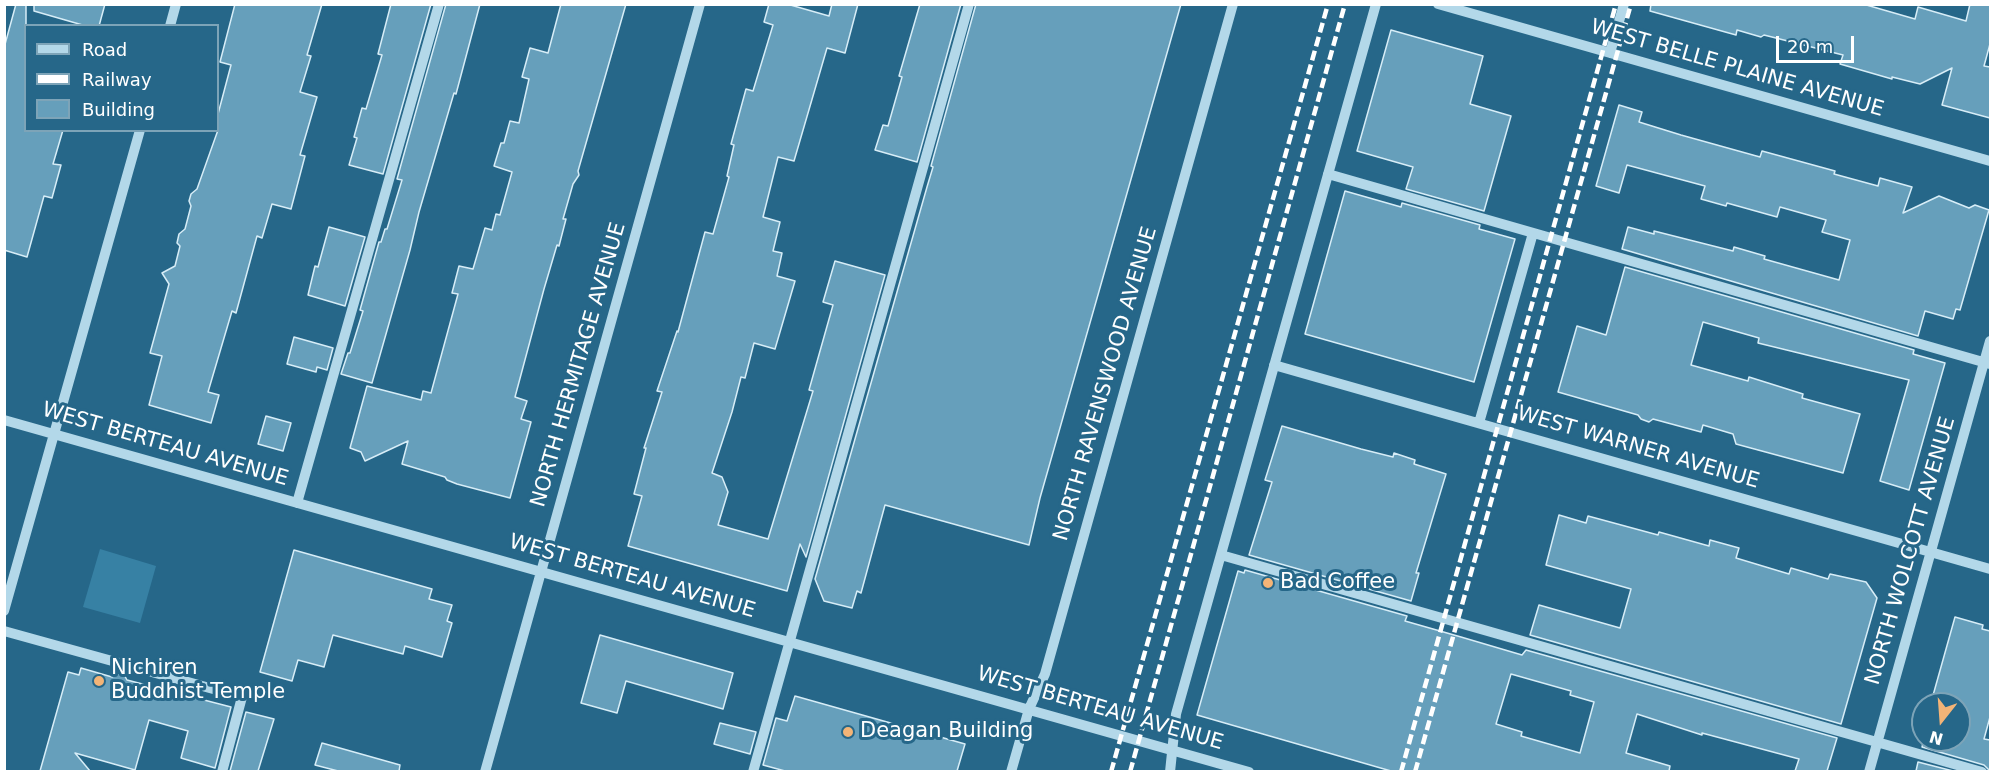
<!DOCTYPE html>
<style>
body{margin:0}
#map{position:relative;width:1995px;height:776px;overflow:hidden;background:#266789;font-family:"DejaVu Sans",sans-serif}
canvas{display:block}
.frame{position:absolute;inset:0;border:6px solid #fff;pointer-events:none}
.legend{position:absolute;left:24px;top:24px;width:195px;height:108px;box-sizing:border-box;background:#266789;border:2px solid #7da4b8;margin:0;padding:8px 10px;list-style:none;font-size:18px;color:#fff}
.legend li{display:flex;align-items:center;gap:12px;height:30px}
.legend b{width:30px;border:2px solid #7da4b8}
.north{position:absolute;left:1911px;top:692px;width:60px;height:60px;box-sizing:border-box;background:#266789;border:2px solid #7da4b8;border-radius:50%;rotate:197deg;font-size:16px;font-weight:700;line-height:24px;text-align:center;color:#fff}
.north::after{content:'';display:block;margin:auto;width:21px;height:27px;background:#f3b477;clip-path:polygon(50% 0,100% 100%,50% 72%,0 100%)}
.scale{position:absolute;left:1776px;top:36px;width:78px;height:27px;box-sizing:border-box;border:3px solid #fff;border-top:0;padding-left:8px;font-size:18px;line-height:21px;white-space:nowrap;color:#fff;-webkit-text-stroke:4px #266789;paint-order:stroke}
</style>
<div id="map">
<canvas width="1995" height="776"></canvas>
<div class="frame"></div>
<ul class="legend">
<li><b style="height:8px;background:#b3d8e9"></b>Road</li>
<li><b style="height:8px;background:#fff"></b>Railway</li>
<li><b style="height:16px;background:#669fbb"></b>Building</li>
</ul>
<div class="north">N</div>
<div class="scale">20 m</div>
</div>
<script>
const ctx = document.querySelector('canvas').getContext('2d');
ctx.lineJoin = 'round';
function fill(path, color) { ctx.fillStyle = color; ctx.fill(path, 'evenodd'); }
const poly = rows => new Path2D(rows.map(r => 'M' + r).join(''));
function trace(path, color, width, dash) { ctx.strokeStyle = color; ctx.lineWidth = width; ctx.lineCap = dash ? 'butt' : 'round'; ctx.setLineDash(dash || []); ctx.stroke(path); }
function write(font, color, halo, rows, align = 'center') {
  ctx.font = font + ' "DejaVu Sans",sans-serif'; ctx.lineWidth = 6; ctx.setLineDash([]); ctx.textBaseline = 'middle'; ctx.strokeStyle = halo; ctx.fillStyle = color; for (const [text, x, y, turn = 0] of rows) {
    ctx.save(); ctx.translate(x, y); ctx.rotate((+turn || 0) * Math.PI / 180); ctx.textAlign = isNaN(turn) ? turn : align; if (halo) ctx.strokeText(text, 0, 0); ctx.fillText(text, 0, 0); ctx.restore();
  }
}
fill(poly([
 [100,549,156,566,140,623,83,607]
]), '#3781a4');
const building = poly([
 [16,4,26,4,26,130,63,130,53,164,61,165,52,198,44,196,27,257,4,250,4,48,16,4],
 [34,4,105,4,99,26,86,26,34,11,34,4],
 [235,4,322,4,307,55,311,56,300,92,317,97,300,155,305,156,291,209,272,204,262,238,257,236,236,313,232,311,208,392,219,395,211,423,149,405,162,356,150,353,169,284,162,273,175,266,180,246,177,243,179,234,185,229,191,206,189,201,191,194,197,189,218,130,218,114,231,65,220,62,235,4],
 [391,4,431,4,383,174,349,165,357,138,354,137,362,108,366,109,382,55,378,54,391,4],
 [446,4,480,4,456,94,454,93,419,212,410,250,372,383,341,374,348,353,350,353,363,311,360,310,379,242,381,242,385,229,387,229,402,180,397,179,446,4],
 [561,4,626,4,578,171,579,175,573,184,563,219,566,219,559,246,557,245,544,289,515,397,527,401,521,419,531,422,510,498,457,484,447,480,445,477,402,464,408,441,365,461,361,452,350,448,367,386,421,400,423,391,431,393,458,294,452,293,459,266,473,269,485,228,492,230,496,214,500,215,512,172,494,166,501,143,504,143,510,121,519,123,529,79,522,77,530,48,548,53,561,4],
 [769,4,787,4,829,16,832,4,858,4,845,53,827,48,794,161,778,157,763,217,780,222,773,251,782,253,777,276,795,281,775,349,754,343,745,378,741,377,732,412,712,473,722,477,728,492,718,525,768,539,813,391,809,390,833,305,823,302,835,261,885,275,806,557,800,544,787,591,628,546,642,496,634,494,646,448,644,448,662,392,657,391,677,331,678,332,705,232,713,234,729,177,727,176,734,145,731,144,746,89,753,91,773,25,764,22,769,4],
 [920,4,961,4,917,162,875,150,883,125,888,126,902,77,899,76,920,4],
 [976,4,1181,4,1040,498,1029,545,885,505,861,593,857,591,852,608,824,601,815,579,927,187,933,167,931,166,976,4],
 [1651,4,1863,4,1915,19,1918,7,1966,21,1970,4,1990,4,1990,44,1984,66,1990,67,1990,118,1942,105,1952,68,1920,84,1892,77,1892,79,1840,64,1843,55,1764,35,1761,37,1737,30,1736,35,1650,11,1651,4],
 [1391,30,1483,56,1470,104,1511,116,1484,211,1406,189,1413,167,1357,151,1391,30],
 [1619,105,1642,112,1639,122,1681,135,1760,157,1762,151,1835,171,1834,174,1878,186,1880,178,1912,187,1903,213,1939,196,1969,208,1975,205,1989,210,1960,310,1956,309,1953,319,1925,311,1918,336,1622,249,1628,227,1654,234,1654,231,1733,251,1734,247,1765,256,1764,259,1839,280,1850,240,1822,232,1826,220,1780,207,1777,217,1727,203,1726,206,1701,199,1705,186,1627,165,1619,193,1596,186,1619,105],
 [1345,191,1401,207,1402,203,1480,225,1479,229,1515,239,1474,382,1305,334,1345,191],
 [329,227,365,237,345,306,308,295,315,266,318,267,329,227],
 [1625,267,1914,350,1913,354,1945,363,1909,490,1880,481,1909,380,1758,343,1759,338,1703,322,1691,365,1748,381,1749,377,1803,394,1802,398,1860,414,1843,473,1736,444,1733,434,1703,425,1701,432,1653,419,1649,422,1641,419,1638,415,1558,392,1577,326,1606,335,1625,267],
 [294,337,333,348,327,370,317,367,316,372,287,364,294,337],
 [266,416,291,423,283,451,258,444,266,416],
 [1282,426,1361,449,1393,457,1394,453,1415,460,1414,464,1446,474,1416,573,1419,573,1411,601,1249,555,1272,482,1265,480,1282,426],
 [1559,515,1586,523,1588,516,1658,535,1659,532,1709,546,1710,540,1739,548,1736,558,1789,574,1791,568,1828,579,1830,574,1866,582,1877,598,1841,724,1530,635,1539,605,1620,628,1631,589,1546,565,1559,515],
 [294,550,432,589,429,599,452,605,447,621,452,623,442,657,405,646,403,654,333,635,324,667,298,660,292,681,260,672,294,550],
 [1245,570,1407,616,1405,621,1461,637,1522,655,1526,650,1837,738,1827,771,1795,771,1799,759,1702,733,1702,735,1637,714,1626,753,1670,766,1669,771,1391,771,1197,715,1238,571,1244,573,1245,570],
 [1511,674,1571,691,1570,695,1594,702,1580,753,1521,736,1522,732,1496,724,1511,674],
 [1955,617,1983,625,1982,629,1990,631,1990,717,1984,739,1990,740,1990,771,1984,765,1922,747,1924,740,1959,740,1959,704,1946,704,1932,699,1955,617],
 [600,635,733,673,723,709,626,681,617,713,581,703,600,635],
 [81,668,112,677,122,671,127,680,231,707,215,768,181,758,188,731,149,720,135,770,75,753,90,771,40,771,68,672,79,675,81,668],
 [795,696,965,744,957,771,785,771,763,765,776,718,787,721,795,696],
 [246,712,274,719,258,771,230,771,246,712],
 [720,723,756,732,750,754,714,744,720,723],
 [322,743,400,765,399,771,338,771,315,765,322,743],
 [1918,762,1953,771,1916,771,1918,762]
]);
fill(building, '#669fbb');
trace(building, '#d7edf7', 1.5);
trace(poly([
 [1438,4,1990,161],
 [170,26,176,4],
 [1610,53,1624,4],
 [1328,174,1990,364],
 [1274,365,1990,569],
 [4,420,1249,772],
 [1479,423,1533,233],
 [297,503,439,4],
 [1221,555,1982,772],
 [4,611,140,130],
 [4,631,242,697,222,772],
 [485,772,700,4],
 [753,772,969,4],
 [1011,772,1029,709,1045,674,1233,4],
 [1170,772,1176,714,1376,4],
 [1869,772,1990,341]
]), '#b3d8e9', 10);
trace(poly([
 [1111,772,1328,4],
 [1130,772,1345,4],
 [1401,772,1616,4],
 [1415,772,1631,4]
]), '#fff', 4.5, [10, 4.5]);
for (const [x, y, r, color] of [
 [1268,583,6,"#f3b477"],
 [99,681,6,"#f3b477"],
 [848,732,6,"#f3b477"]
]) { const dot = new Path2D(); dot.arc(x, y, r, 0, 2 * Math.PI); ctx.fillStyle = color; ctx.fill(dot); trace(dot, '#266789', 2); }
write('21px', '#fff', '#266789', [
 ["WEST BELLE PLAINE AVENUE",1737,69,16],
 ["NORTH HERMITAGE AVENUE",579,365,-74],
 ["NORTH RAVENSWOOD AVENUE",1106,384,-74],
 ["WEST BERTEAU AVENUE",165,445,16],
 ["WEST WARNER AVENUE",1638,448,16],
 ["NORTH WOLCOTT AVENUE",1911,551,-74],
 ["WEST BERTEAU AVENUE",632,577,16],
 ["WEST BERTEAU AVENUE",1100,709,16]
]);
write('21px', '#fff', '#266789', [
 ["Bad Coffee",1280,583],
 ["Nichiren",111,669],
 ["Buddhist Temple",111,693],
 ["Deagan Building",860,732]
], 'left');
</script>
